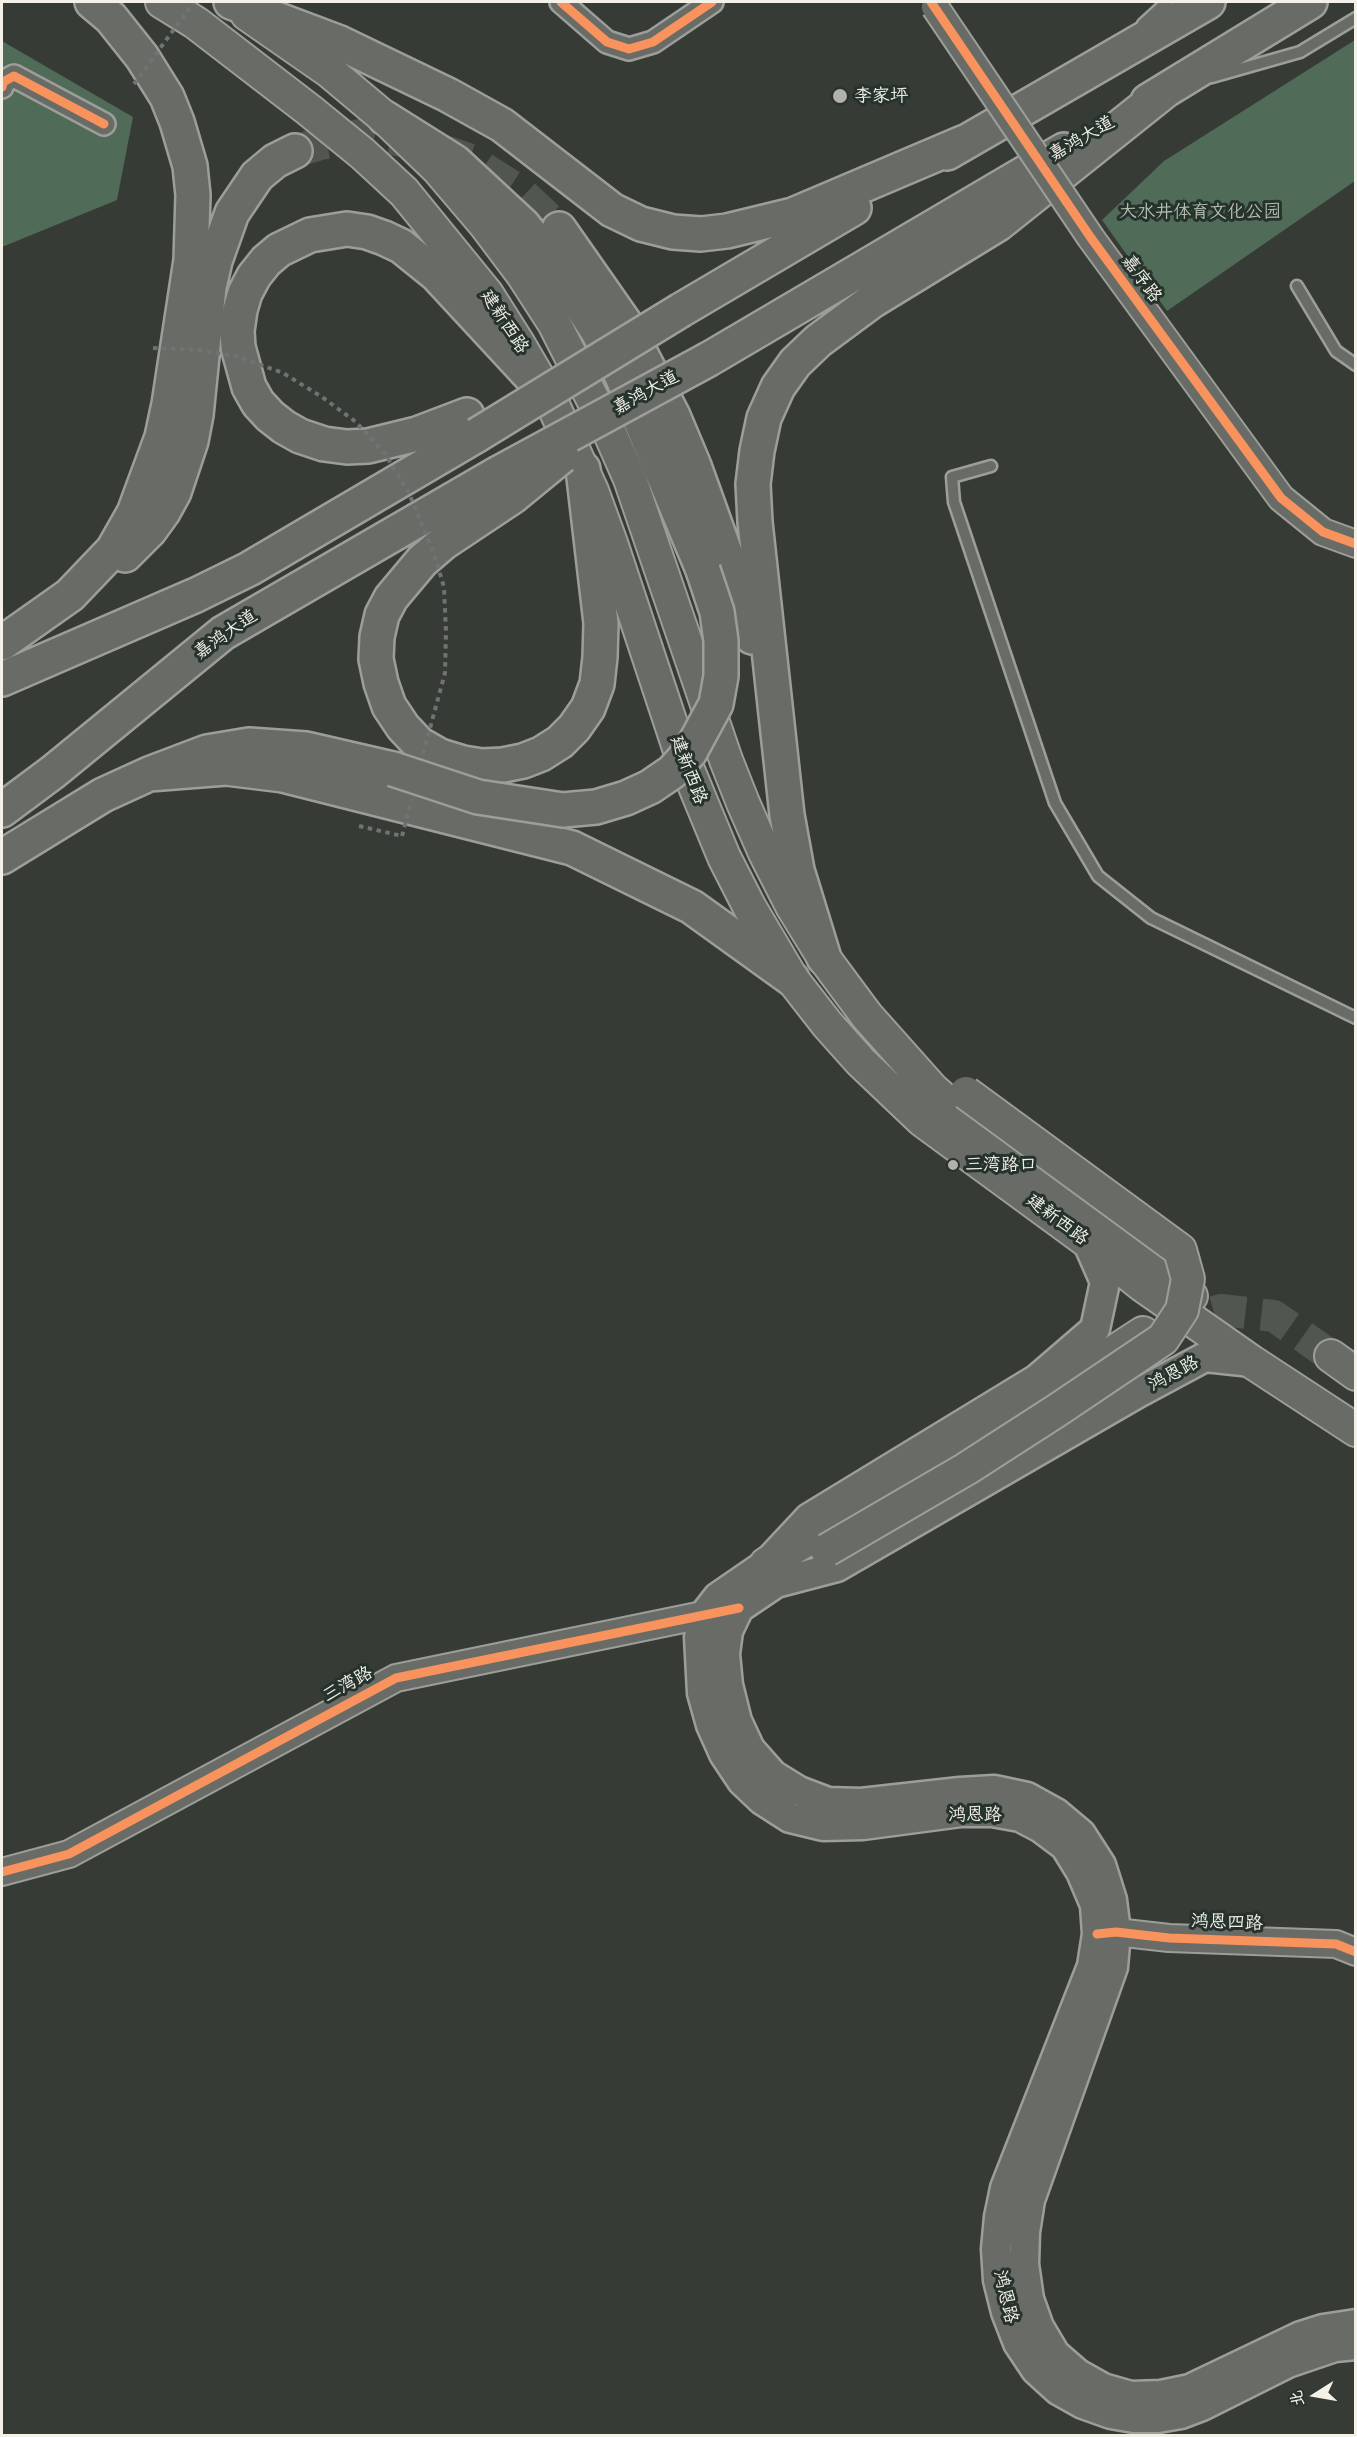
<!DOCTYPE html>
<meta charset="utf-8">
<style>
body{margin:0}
#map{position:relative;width:1357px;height:2437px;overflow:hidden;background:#363b36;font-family:Pangolin,"LXGW WenKai TC",sans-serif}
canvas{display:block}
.frame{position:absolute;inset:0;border:3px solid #f4f1e8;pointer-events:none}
.north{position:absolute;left:1285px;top:2365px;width:60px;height:60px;-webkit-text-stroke:4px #26332d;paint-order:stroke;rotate:259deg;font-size:16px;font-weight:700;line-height:24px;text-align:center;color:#f4f1e8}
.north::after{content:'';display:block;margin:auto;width:21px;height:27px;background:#f4f1e8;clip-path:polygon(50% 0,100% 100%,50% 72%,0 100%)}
</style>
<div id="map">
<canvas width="1357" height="2437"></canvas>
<div class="frame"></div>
<div class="north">北</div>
</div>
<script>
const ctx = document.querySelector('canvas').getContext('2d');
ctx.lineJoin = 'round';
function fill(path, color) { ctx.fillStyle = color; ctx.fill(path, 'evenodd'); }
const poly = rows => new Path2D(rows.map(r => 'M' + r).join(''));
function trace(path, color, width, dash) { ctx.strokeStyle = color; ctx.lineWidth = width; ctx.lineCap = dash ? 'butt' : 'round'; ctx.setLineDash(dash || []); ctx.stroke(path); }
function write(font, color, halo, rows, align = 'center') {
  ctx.font = font + ' Pangolin,"LXGW WenKai TC",sans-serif'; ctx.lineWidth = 6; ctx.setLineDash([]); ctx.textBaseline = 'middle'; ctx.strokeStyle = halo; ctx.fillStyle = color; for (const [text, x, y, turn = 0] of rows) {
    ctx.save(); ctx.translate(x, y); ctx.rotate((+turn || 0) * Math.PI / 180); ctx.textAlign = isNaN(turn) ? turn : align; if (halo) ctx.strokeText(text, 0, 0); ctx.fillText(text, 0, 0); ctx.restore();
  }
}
fill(poly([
 [1355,40,1355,181,1167,311,1102,220,1164,161],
 [2,41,133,117,117,200,2,247]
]), '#506b57');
trace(poly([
 [1168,1326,1221,1310,1274,1316,1331,1356]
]), '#525651', 32, [32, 16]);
trace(poly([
 [295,151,323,143,368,134,425,145,470,160,520,192,559,229]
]), '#525651', 33, [33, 16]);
const service = poly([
 [1143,24,1167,2],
 [1212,77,1300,52,1356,18],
 [1297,286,1336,351,1356,365],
 [991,466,952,477,954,502,1055,803,1098,876,1151,918,1356,1018]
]);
const minor = poly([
 [561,2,607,42,629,49,653,42,712,2],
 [2,87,3,82,14,76,104,124]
]);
const tertiary = poly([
 [1091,238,1281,498,1323,532,1356,544],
 [2,1872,69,1854,396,1678,722,1611],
 [1097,1934,1116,1932,1169,1938,1336,1944,1356,1952]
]);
const secondary = poly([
 [1087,1241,1105,1282,1095,1329,1037,1379,809,1518,766,1564,718,1597,704,1615,699,1637,702,1693,711,1725,724,1754,742,1781,762,1800,790,1818,823,1826,863,1825,961,1812,992,1812,1020,1817,1041,1828,1065,1846,1081,1872,1095,1905,1097,1934,1092,1966,1005,2188,999,2217,996,2249,998,2280,1006,2312,1018,2343,1036,2370,1058,2390,1083,2404,1111,2414,1134,2418,1158,2418,1181,2414,1202,2406,1288,2363,1335,2347,1356,2345],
 [1252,1362,1205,1357,1138,1393,837,1567,776,1583,739,1608,728,1631,725,1654,728,1685,737,1721,750,1749,773,1775,799,1791,828,1802,861,1803,960,1792,994,1790,1027,1797,1056,1813,1081,1834,1101,1865,1112,1900,1116,1932,1113,1967,1030,2200,1025,2232,1024,2264,1029,2299,1039,2327,1055,2354,1078,2374,1103,2388,1131,2396,1161,2395,1190,2389,1301,2336,1323,2329,1356,2324]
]);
const primary = poly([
 [162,2,196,23,309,110,363,154,404,192,487,294,518,343,549,396,592,491,611,543,679,748,724,857,750,908,792,979,827,1024,861,1062,922,1120,1087,1241,1142,1285,1252,1362,1356,1430],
 [247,14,329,71,385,118,438,169,484,223,523,275,554,323,608,429,630,479,726,760,743,803,765,853,792,906,824,958,867,1016,932,1089,965,1118,1191,1296],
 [1331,1356,1356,1374],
 [766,1564,1022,1412,1143,1333]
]);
const trunk = poly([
 [231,2,340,43,448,95,502,125,612,210,641,224,673,232,701,234,727,231,793,215,965,142],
 [1148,101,1310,2],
 [385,118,455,162,523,225,548,256,597,330,621,374,703,570],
 [947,153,1208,2],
 [559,229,624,322,673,416,694,466,745,608,752,637],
 [681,310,854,208],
 [709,359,1064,150],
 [467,415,417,434,368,446,347,447,324,444,300,436,284,427,270,416,258,403,249,387,238,347,237,331,240,310,245,293,254,276,266,261,279,250,310,235,347,229,367,232,384,238,401,246,437,275,549,396],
 [512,497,443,543,422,561,391,598,382,615,377,637,376,659,381,683,389,706,403,727,419,744,440,756,463,763,482,766,503,765,523,761,541,754,560,742,574,728,588,708,597,684,600,657,601,623,583,469],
 [125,555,150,530,163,512,174,492,191,441,196,415,209,287,215,261,232,213,257,176,275,161,295,151],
 [2,643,70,595,113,550,134,513,162,437,169,404,191,260,193,195,190,166,177,122,167,97,142,57,111,18,92,2],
 [2,679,196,595,249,569,477,435],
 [149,774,226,768,283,775,572,848,692,907,792,979],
 [2,810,53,772,223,633,497,474],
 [2,857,103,795,149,774,207,752,249,745,306,749,393,769],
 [824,958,797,870,787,815,755,522,753,484,757,451,764,418,778,387,795,363,818,341,872,301,998,224,1166,90]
]);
trace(service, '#9c9e9a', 15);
trace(minor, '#9c9e9a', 26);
trace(tertiary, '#9c9e9a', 30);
trace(secondary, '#9c9e9a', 33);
trace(primary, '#9c9e9a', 36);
trace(trunk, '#9c9e9a', 38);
trace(poly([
 [359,826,402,836]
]), '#707370', 4, [4.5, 4.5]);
trace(service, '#686b66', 10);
trace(minor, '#686b66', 21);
trace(tertiary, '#686b66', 26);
trace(secondary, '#686b66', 28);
trace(primary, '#686b66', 32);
trace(trunk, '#686b66', 33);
const tertiaryBridge = poly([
 [935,7,1091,238]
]);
const primaryBridge = poly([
 [827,1550,966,1469,1056,1411,1163,1339,1182,1310,1188,1279,1180,1250,966,1093]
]);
const trunkBridge = poly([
 [477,435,681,310],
 [497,474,709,359],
 [512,497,562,456],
 [393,769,478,797,563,810,596,807,626,798,650,787,672,772,690,752,716,704,721,676,721,641,717,612,703,570]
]);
trace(tertiaryBridge, '#9c9e9a', 30, []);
trace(primaryBridge, '#9c9e9a', 36, []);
trace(trunkBridge, '#9c9e9a', 38, []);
trace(poly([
 [134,84,194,2],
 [153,348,200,350,239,357,283,373,322,397,356,422,385,454,409,493,434,554,444,587,446,632,445,673,423,754],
 [402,836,412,799]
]), '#707370', 4, [4.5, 4.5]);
trace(tertiaryBridge, '#686b66', 26);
trace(primaryBridge, '#686b66', 32);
trace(trunkBridge, '#686b66', 33);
trace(poly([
 [561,2,607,42,629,49,653,42,712,2],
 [931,2,1091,238,1281,498,1323,532,1356,544],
 [2,87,3,82,14,76,104,124],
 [2,1872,69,1854,396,1678,739,1608],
 [1097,1934,1116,1932,1169,1938,1336,1944,1356,1952]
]), '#f8935d', 9);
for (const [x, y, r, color] of [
 [840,96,8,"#b2b1aa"],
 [953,1165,6,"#b2b1aa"]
]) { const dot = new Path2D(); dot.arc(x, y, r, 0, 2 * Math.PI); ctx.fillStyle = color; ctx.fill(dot); trace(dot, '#26332d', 2); }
write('18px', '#f4f1e8', '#26332d', [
 ["李家坪",854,96],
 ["三湾路口",965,1165]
], 'left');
write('18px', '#f4f1e8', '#26332d', [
 ["嘉鸿大道",1082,139,-30],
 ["嘉序路",1141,279,54],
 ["建新西路",504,322,57],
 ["嘉鸿大道",646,393,-29],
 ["嘉鸿大道",226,635,-35],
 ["建新西路",688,770,69],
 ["建新西路",1057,1220,37],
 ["鸿恩路",1174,1374,-28],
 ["三湾路",348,1685,-29],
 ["鸿恩路",975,1815],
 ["鸿恩四路",1227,1923,2],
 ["鸿恩路",1005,2297,77]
]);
write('18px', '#b4bfb0', '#26332d', [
 ["大水井体育文化公园",1200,212]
]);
</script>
